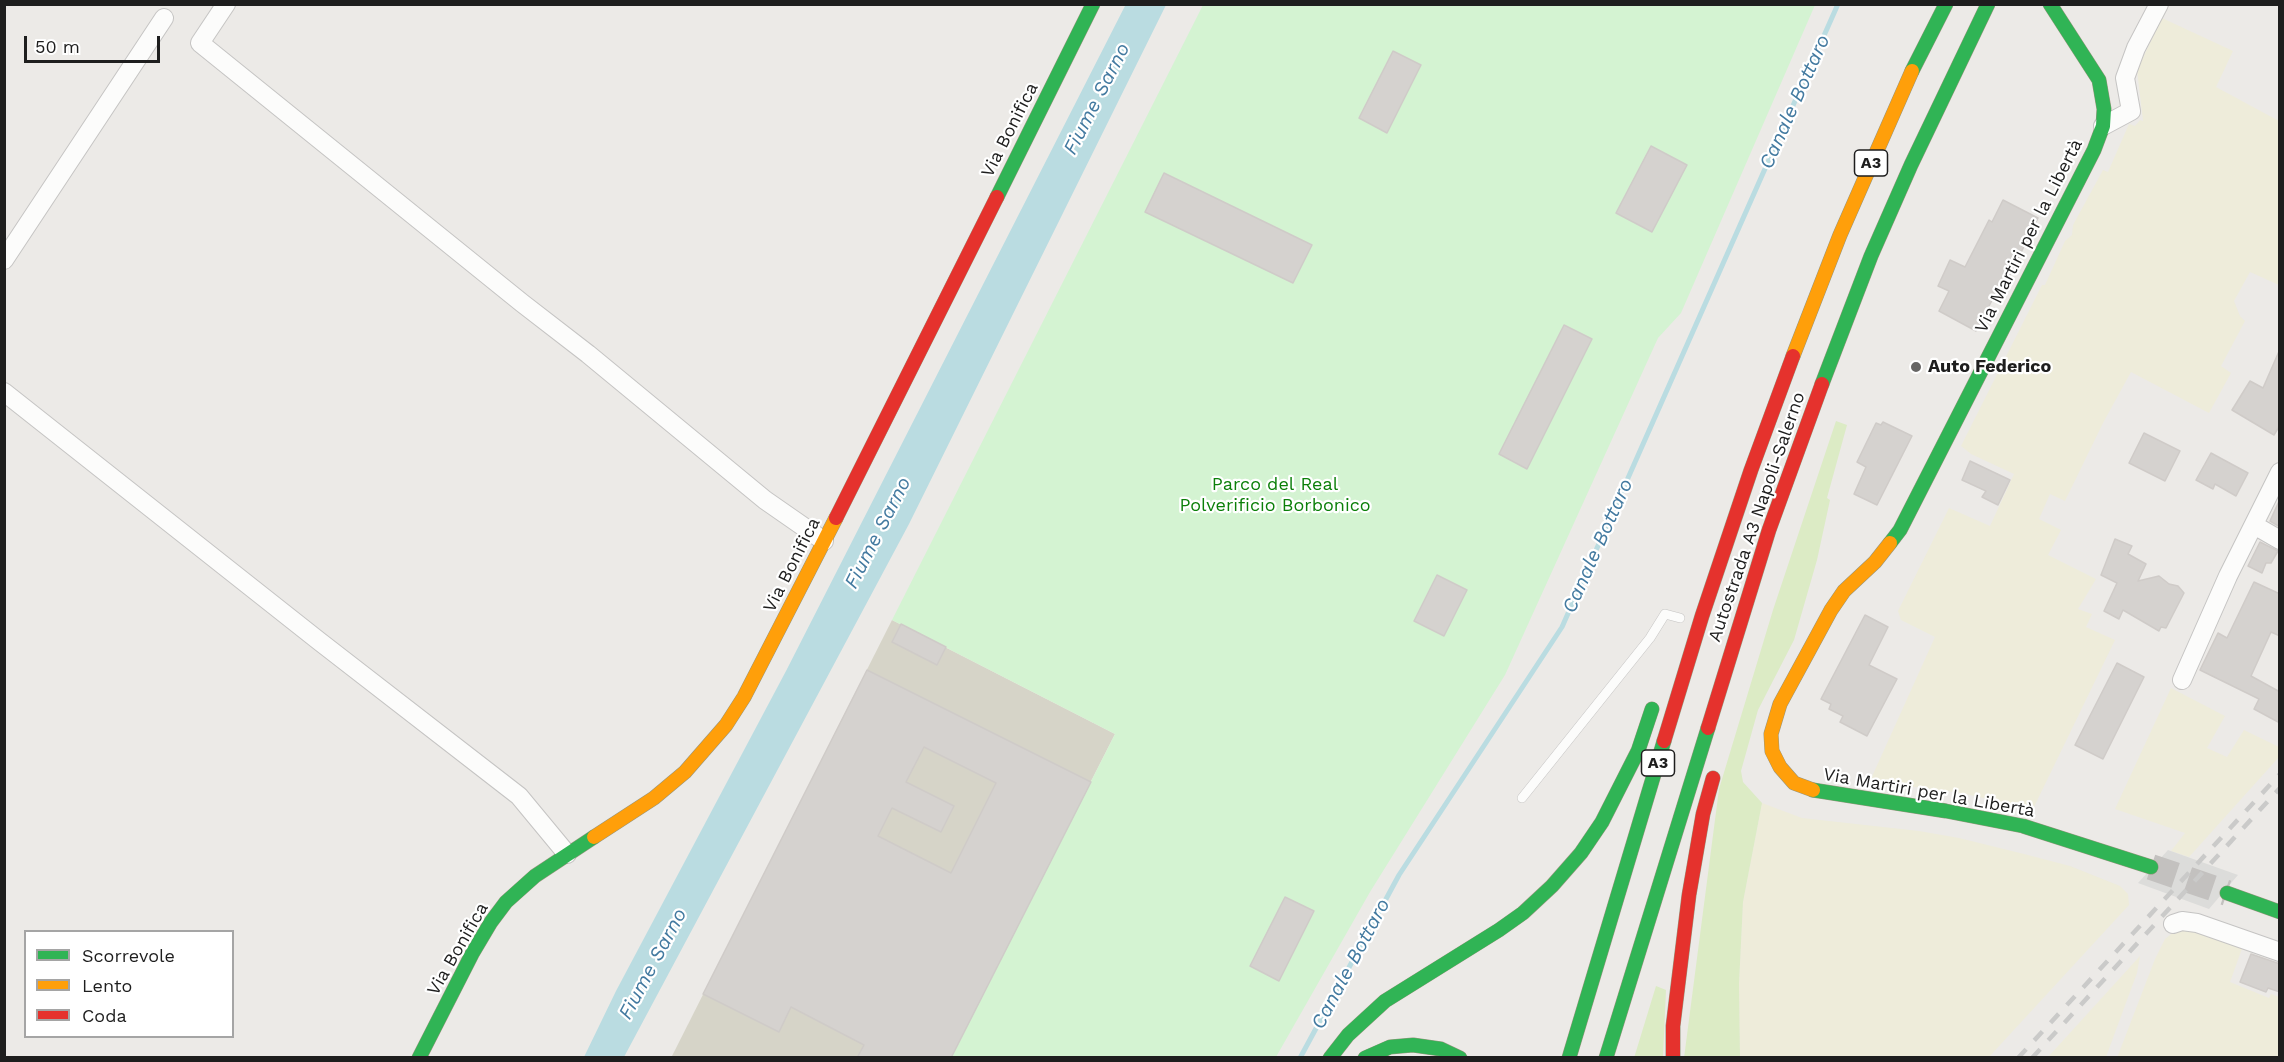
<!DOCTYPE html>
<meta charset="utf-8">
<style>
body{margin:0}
#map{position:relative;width:2284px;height:1062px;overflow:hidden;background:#eceae7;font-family:"Work Sans",sans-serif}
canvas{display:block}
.frame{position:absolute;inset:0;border:6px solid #1e1e1e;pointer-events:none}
.legend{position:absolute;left:24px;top:930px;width:210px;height:108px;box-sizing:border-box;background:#fff;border:2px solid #a5a5a5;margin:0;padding:8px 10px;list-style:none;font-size:18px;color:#1e1e1e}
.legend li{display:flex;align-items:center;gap:12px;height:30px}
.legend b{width:30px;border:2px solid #a5a5a5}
.scale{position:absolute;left:24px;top:36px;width:136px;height:27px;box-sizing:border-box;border:3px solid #1e1e1e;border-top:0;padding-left:8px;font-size:18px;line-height:21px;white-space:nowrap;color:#1e1e1e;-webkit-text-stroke:4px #fff;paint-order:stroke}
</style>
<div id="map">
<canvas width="2284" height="1062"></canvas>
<div class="frame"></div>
<ul class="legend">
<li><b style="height:8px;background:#30b455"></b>Scorrevole</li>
<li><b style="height:8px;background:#ff9f0a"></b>Lento</li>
<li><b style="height:8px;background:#e5322d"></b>Coda</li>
</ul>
<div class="scale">50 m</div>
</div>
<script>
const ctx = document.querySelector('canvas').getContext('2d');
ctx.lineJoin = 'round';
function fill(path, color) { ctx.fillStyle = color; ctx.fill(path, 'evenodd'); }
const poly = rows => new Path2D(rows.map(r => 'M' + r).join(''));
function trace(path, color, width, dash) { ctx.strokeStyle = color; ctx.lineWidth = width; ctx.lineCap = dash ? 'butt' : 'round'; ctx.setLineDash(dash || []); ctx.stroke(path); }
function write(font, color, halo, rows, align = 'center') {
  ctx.font = font + ' "Work Sans",sans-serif'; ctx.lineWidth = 4.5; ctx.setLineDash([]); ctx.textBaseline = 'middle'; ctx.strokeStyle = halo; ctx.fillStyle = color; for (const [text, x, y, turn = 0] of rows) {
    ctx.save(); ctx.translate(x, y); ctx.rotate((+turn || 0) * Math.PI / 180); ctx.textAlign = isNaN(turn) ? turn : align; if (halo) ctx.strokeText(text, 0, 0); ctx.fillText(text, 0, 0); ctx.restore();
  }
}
fill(poly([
 [892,620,1115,734,951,1057,671,1058]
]), '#d6d4c8');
fill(poly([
 [2162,18,2233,51,2216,87,2279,121,2279,285,2250,272,2234,301,2240,316,2245,321,2221,366,2231,373,2209,413,2131,372,2103,423,2065,501,2050,494,2039,519,2061,530,2048,555,2096,579,2078,609,2092,614,2086,627,2115,640,2033,809,1961,793,1870,781,1935,637,1901,620,1898,611,1949,508,1990,526,2014,474,1971,454,1961,446,2042,285,2045,285,2065,241,2072,235,2073,225,2103,170,2108,172,2129,124,2135,126,2140,120,2143,121,2137,70],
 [2171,688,2225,716,2207,748,2227,757,2244,730,2279,747,2279,757,2189,857,2171,851,2185,833,2115,809],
 [1762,803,1802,818,1919,831,1959,838,2024,854,2070,866,2120,886,2128,894,2129,905,1989,1057,1740,1058,1739,984,1743,902],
 [2180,927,2243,946,2230,982,2269,998,2271,994,2279,997,2279,1057,2117,1058,2155,959,2165,939],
 [2140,956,2137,973,2106,1057,2048,1057]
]), '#eeecda');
fill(poly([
 [1836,421,1847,425,1827,498,1830,500,1817,560,1794,640,1758,710,1741,771,1743,782,1762,803,1743,902,1739,984,1740,1057,1684,1058,1719,789,1773,610],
 [1656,986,1666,990,1663,1057,1634,1058]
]), '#dcebc5');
fill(poly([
 [1203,5,1815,5,1681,313,1658,338,1505,675,1370,892,1276,1057,951,1057,1115,734,892,620]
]), '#d4f3d2');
fill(poly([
 [1126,4,1166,5,909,524,624,1057,584,1057,616,991,786,671]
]), '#badce1');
fill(poly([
 [2168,850,2238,875,2209,909,2138,883]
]), '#dcdcda');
trace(poly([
 [1300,1058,1399,875,1562,627,1838,4]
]), '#badce1', 5);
const building = poly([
 [1393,51,1421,65,1387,133,1359,118,1393,51],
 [1651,146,1687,165,1652,232,1616,213,1651,146],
 [1164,173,1312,245,1293,283,1145,212,1164,173],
 [2003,200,2038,218,2006,283,2002,281,1976,331,1939,311,1949,291,1938,286,1950,260,1965,267,1989,220,1992,222,2003,200],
 [1564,325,1592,339,1527,469,1499,454,1564,325],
 [2280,349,2280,425,2274,435,2232,410,2250,381,2263,388,2280,349],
 [1883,422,1912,436,1877,505,1854,494,1866,467,1857,462,1876,423,1881,425,1883,422],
 [2144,433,2180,451,2165,481,2129,463,2144,433],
 [2211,453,2248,473,2236,496,2215,484,2213,489,2196,480,2211,453],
 [1970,461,2010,480,1998,505,1982,497,1986,491,1962,480,1970,461],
 [2280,499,2280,527,2270,521,2280,499],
 [2115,539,2132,546,2128,554,2146,564,2138,581,2159,576,2169,584,2178,586,2184,593,2166,628,2161,627,2159,631,2123,610,2119,619,2104,611,2117,583,2101,575,2115,539],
 [2260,542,2278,551,2271,563,2266,563,2262,573,2248,566,2260,542],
 [1437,575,1467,590,1444,636,1414,621,1437,575],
 [2254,582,2280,594,2280,636,2271,632,2251,676,2280,692,2280,723,2254,709,2259,699,2200,670,2218,633,2227,638,2254,582],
 [1865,615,1888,627,1869,665,1897,679,1867,736,1840,722,1843,716,1829,709,1831,704,1821,699,1865,615],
 [901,624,946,647,937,665,892,642,901,624],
 [2117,663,2144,677,2103,759,2075,745,2117,663],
 [867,670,1091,782,951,1058,857,1058,864,1045,791,1007,779,1032,703,994,867,670],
 [924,747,996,783,951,873,878,836,892,808,941,832,954,806,906,782,924,747],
 [1285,897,1314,911,1279,981,1250,966,1285,897],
 [2251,954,2280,964,2280,992,2268,988,2266,992,2240,982,2251,954]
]);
fill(building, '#d5d2cf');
trace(building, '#cfcbc8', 1.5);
trace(poly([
 [2151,867,2227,893]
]), '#c3c1bf', 26, [26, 13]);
const lane = poly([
 [1522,798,1650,638,1665,614,1680,618]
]);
const street = poly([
 [226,4,200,43,522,303,588,354,765,500,824,541],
 [2103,126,2131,111,2125,78,2136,48,2159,4],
 [4,260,164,18],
 [4,392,319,641,519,796,567,854],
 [2254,525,2280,540],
 [2182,680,2228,576,2280,472],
 [2173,924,2182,921,2197,923,2280,952]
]);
const fast = poly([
 [1912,71,1946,4],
 [997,197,1093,4],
 [1822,384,1871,256,1911,165,1988,4],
 [1890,543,1900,530,2094,150,2103,126,2104,109,2099,80,2050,4],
 [1813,790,1946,811,2023,826,2151,867],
 [2227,893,2280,912],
 [419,1058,472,954,491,922,506,902,535,876,594,837],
 [1330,1058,1348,1035,1385,1001,1499,930,1523,913,1552,886,1581,853,1602,822,1638,751,1652,709],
 [1365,1058,1390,1047,1413,1045,1441,1049,1460,1058],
 [1569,1058,1664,741],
 [1606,1058,1708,728]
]);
const slow = poly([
 [1793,356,1840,235,1912,71],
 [1813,790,1794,783,1780,767,1772,751,1771,734,1780,704,1831,610,1844,591,1875,562,1890,543],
 [594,837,654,798,685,772,726,725,744,697,836,518]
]);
const jam = poly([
 [836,518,997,197],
 [1708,728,1769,530,1822,384],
 [1664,741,1702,616,1751,470,1793,356],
 [1673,1058,1673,1026,1689,895,1703,814,1713,778]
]);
trace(lane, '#c5c4c3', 10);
trace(street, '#c5c4c3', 20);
trace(fast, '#97967e', 15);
trace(slow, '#97967e', 15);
trace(jam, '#97967e', 15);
trace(lane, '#fcfcfb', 9);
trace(street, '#fcfcfb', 18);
trace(fast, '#30b455', 14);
trace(slow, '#ff9f0a', 14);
trace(jam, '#e5322d', 14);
trace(poly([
 [2018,1058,2280,774],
 [2032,1058,2280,788]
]), '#cacac9', 4.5, [12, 12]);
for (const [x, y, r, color] of [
 [1916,367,6,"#666564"]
]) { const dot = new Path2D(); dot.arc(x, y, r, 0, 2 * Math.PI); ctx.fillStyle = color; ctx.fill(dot); trace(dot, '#fff', 2); }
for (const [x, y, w] of [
 [1871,163,33],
 [1658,763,33]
]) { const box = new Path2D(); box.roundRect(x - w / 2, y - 13, w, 26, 4.5); ctx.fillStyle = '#fff'; ctx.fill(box); trace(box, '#1e1e1e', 1.5); }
write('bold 16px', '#1e1e1e', null, [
 ["A3",1871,163],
 ["A3",1658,763]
]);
write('18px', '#1e1e1e', '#fff', [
 ["Via Bonifica",1010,130,-63],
 ["Via Martiri per la Libertà",2029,236,-63],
 ["Autostrada A3 Napoli-Salerno",1757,517,-71],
 ["Via Bonifica",792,565,-63],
 ["Via Martiri per la Libertà",1929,793,10],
 ["Via Bonifica",458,949,-60]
]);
write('bold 18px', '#1e1e1e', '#fff', [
 ["Auto Federico",1928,367]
], 'left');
write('18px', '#0b7f09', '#fff', [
 ["Parco del Real",1275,485],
 ["Polverificio Borbonico",1275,506]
]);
write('italic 20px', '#437aa0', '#fff', [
 ["Fiume Sarno",1097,99,-63],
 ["Canale Bottaro",1795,102,-66],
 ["Fiume Sarno",878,533,-63],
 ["Canale Bottaro",1598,546,-66],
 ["Fiume Sarno",653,964,-62],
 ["Canale Bottaro",1351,964,-62]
]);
</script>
